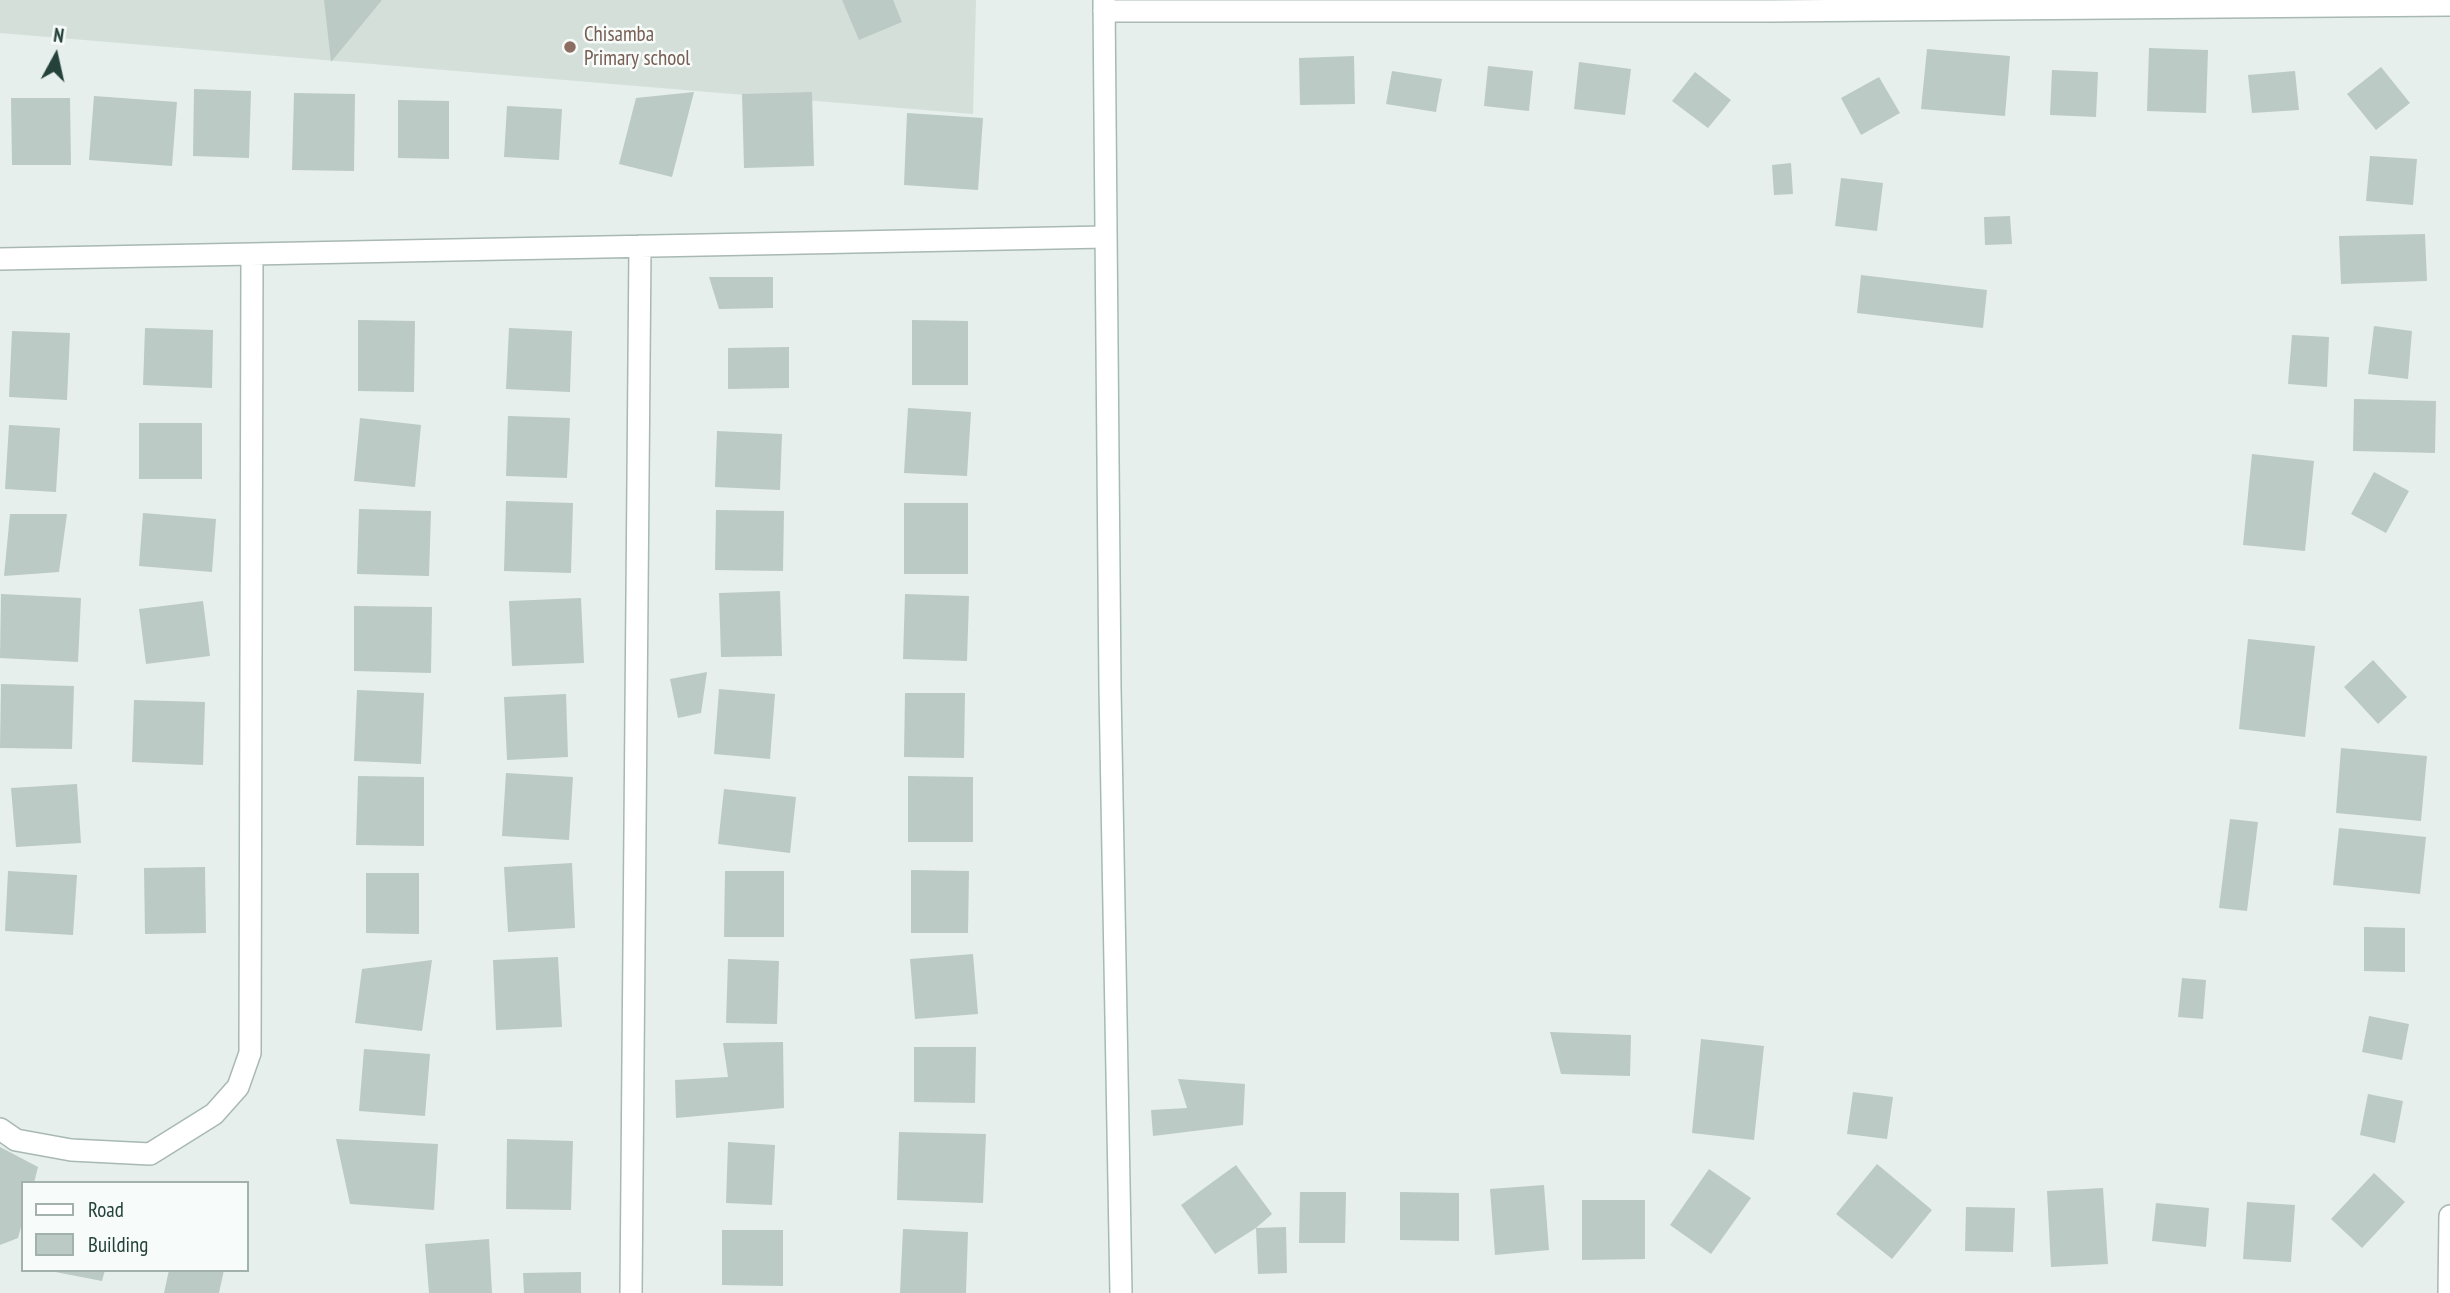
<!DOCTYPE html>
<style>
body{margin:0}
#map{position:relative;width:2450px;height:1293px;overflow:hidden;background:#e6efeb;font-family:"PT Sans Narrow",sans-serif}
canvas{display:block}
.legend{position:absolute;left:21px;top:1181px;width:228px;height:91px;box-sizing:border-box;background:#f7fbf9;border:2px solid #a3b1ad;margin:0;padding:9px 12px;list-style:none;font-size:21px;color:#24423a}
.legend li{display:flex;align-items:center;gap:14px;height:35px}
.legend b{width:35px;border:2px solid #a3b1ad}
.north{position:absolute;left:21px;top:21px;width:70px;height:70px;-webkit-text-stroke:5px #f7fbf9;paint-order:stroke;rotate:8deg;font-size:19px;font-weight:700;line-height:28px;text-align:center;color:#24423a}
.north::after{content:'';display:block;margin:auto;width:24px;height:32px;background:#24423a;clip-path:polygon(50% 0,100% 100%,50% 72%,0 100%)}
</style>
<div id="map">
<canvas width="2450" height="1293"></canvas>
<ul class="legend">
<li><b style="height:9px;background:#fff"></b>Road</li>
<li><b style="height:19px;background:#bbcac4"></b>Building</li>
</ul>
<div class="north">N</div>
</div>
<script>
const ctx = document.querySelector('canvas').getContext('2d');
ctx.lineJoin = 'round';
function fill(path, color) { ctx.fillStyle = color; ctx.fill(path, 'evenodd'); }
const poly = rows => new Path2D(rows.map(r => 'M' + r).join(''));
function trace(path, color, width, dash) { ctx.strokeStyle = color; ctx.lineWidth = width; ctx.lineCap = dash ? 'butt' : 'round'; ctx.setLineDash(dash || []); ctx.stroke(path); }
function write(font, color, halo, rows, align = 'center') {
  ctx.font = font + ' "PT Sans Narrow",sans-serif'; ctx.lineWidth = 5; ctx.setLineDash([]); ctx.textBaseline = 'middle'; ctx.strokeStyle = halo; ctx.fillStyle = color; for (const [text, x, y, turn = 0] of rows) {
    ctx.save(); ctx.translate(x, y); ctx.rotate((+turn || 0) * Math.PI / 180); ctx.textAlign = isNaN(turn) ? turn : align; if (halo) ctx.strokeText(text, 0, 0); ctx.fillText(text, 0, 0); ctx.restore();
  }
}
fill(poly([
 [0,0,976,0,973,114,0,33]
]), '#d4dfda');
fill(poly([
 [324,0,382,0,331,62],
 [842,0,893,0,902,22,859,40],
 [2149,48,2208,50,2206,113,2147,111],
 [1927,49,2010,56,2005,116,1921,109],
 [1354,56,1355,104,1300,105,1299,58],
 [1579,62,1631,69,1625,115,1574,109],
 [1488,66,1533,71,1529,111,1484,106],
 [2381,67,2410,103,2376,130,2347,94],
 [2052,70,2098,72,2096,117,2050,115],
 [1392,71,1442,79,1436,112,1386,104],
 [2295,71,2299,110,2252,113,2248,75],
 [1695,72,1731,100,1708,128,1672,101],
 [1879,77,1900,113,1861,135,1841,98],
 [194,89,251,91,249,158,193,156],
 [694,92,672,177,619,164,636,98],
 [812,92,814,166,744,168,742,94],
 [294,93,355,94,354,171,292,170],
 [94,96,177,102,172,166,89,160],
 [11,98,70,98,71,165,12,165],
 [398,100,449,101,449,159,398,158],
 [507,106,562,109,559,160,504,157],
 [907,113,983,118,978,190,904,185],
 [2370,156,2417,159,2413,205,2366,201],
 [1791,163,1793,194,1774,195,1772,165],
 [1841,178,1883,183,1877,231,1835,226],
 [2010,216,2012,244,1985,245,1984,217],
 [2425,234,2427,281,2341,284,2339,236],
 [1861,275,1987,290,1983,328,1857,313],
 [709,277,773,277,773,308,719,309],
 [358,320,415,321,414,392,358,391],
 [912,320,968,321,968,385,912,385],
 [2374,326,2412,331,2408,379,2368,374],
 [145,328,213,330,212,388,143,385],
 [509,328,572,331,570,392,506,389],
 [12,331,70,333,67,400,9,397],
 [2292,335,2329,337,2327,387,2288,384],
 [789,347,789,388,728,389,728,348],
 [2354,399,2436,401,2435,453,2353,451],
 [908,408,971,412,967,476,904,473],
 [508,416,570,418,567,478,506,476],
 [360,418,421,425,415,487,354,481],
 [139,423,202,423,202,479,139,479],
 [9,425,60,428,56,492,5,489],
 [717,431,782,434,780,490,715,487],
 [2252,454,2314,461,2305,551,2243,545],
 [2374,472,2409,491,2386,533,2351,514],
 [506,501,573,503,571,573,504,571],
 [904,503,968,503,968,574,904,574],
 [359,509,431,511,429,576,357,574],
 [716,510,784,511,783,571,715,570],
 [143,513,216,519,212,572,139,566],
 [10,514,67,514,59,572,4,576],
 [780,591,782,656,721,657,719,593],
 [1,594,81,598,78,662,0,658],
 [905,594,969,596,967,661,903,659],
 [581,598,584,663,512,666,509,601],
 [203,601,210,656,146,664,139,609],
 [354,606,432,607,431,673,354,671],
 [2248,639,2315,646,2305,737,2239,729],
 [2373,660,2407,697,2378,724,2344,687],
 [707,672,701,713,678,718,670,679],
 [1,684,74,686,72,749,0,748],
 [719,689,775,694,770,759,714,754],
 [357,690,424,693,421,764,354,761],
 [905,693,965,693,964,758,904,757],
 [566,694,568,757,507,760,504,697],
 [134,700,205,702,203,765,132,762],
 [2341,748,2427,756,2421,821,2336,813],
 [506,773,573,777,569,840,502,836],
 [358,776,424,777,424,846,356,845],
 [908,776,973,777,973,842,908,842],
 [77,784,81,843,16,847,11,788],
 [724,789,796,797,790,853,718,844],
 [2230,819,2258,822,2247,911,2219,908],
 [2339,828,2426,837,2420,894,2333,885],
 [572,863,575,928,508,932,504,867],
 [205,867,206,933,145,934,144,868],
 [911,870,969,871,968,933,911,933],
 [8,871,77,875,73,935,5,931],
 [725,871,784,871,784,937,724,937],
 [366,873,419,873,419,934,366,933],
 [2364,927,2405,928,2405,972,2364,971],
 [973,954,978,1014,915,1019,910,959],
 [558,957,562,1027,496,1030,493,960],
 [728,959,779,961,777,1024,726,1023],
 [432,960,422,1031,355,1023,362,969],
 [2182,978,2206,980,2203,1019,2178,1017],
 [2369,1016,2409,1024,2402,1060,2362,1052],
 [1550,1032,1631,1035,1630,1076,1561,1074],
 [1701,1039,1764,1046,1754,1140,1692,1133],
 [783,1042,784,1108,676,1118,675,1080,728,1077,723,1043],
 [914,1047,976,1047,975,1103,914,1102],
 [364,1049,430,1054,425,1116,359,1111],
 [1178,1079,1245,1084,1243,1125,1153,1136,1151,1110,1187,1108],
 [1853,1092,1893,1097,1887,1139,1847,1134],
 [2368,1094,2403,1101,2395,1143,2360,1135],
 [899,1132,986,1134,983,1203,897,1200],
 [336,1139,438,1144,434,1210,350,1204],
 [507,1139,573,1141,571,1210,506,1209],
 [728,1142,775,1145,772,1205,726,1203],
 [0,1147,38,1167,34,1183,23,1183,23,1220,18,1238,0,1245],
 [1877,1164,1932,1210,1892,1259,1836,1214],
 [1236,1165,1272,1214,1256,1228,1215,1254,1181,1205],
 [1709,1169,1751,1198,1711,1254,1670,1225],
 [2374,1173,2405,1202,2362,1248,2331,1219],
 [1544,1185,1549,1250,1495,1255,1490,1189],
 [2103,1188,2108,1264,2051,1267,2047,1191],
 [1300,1192,1346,1192,1345,1243,1299,1243],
 [1400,1192,1459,1193,1459,1241,1400,1240],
 [1582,1200,1645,1200,1645,1259,1582,1260],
 [2247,1202,2295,1205,2291,1262,2243,1259],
 [2156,1203,2209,1208,2206,1247,2152,1241],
 [1966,1207,2015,1208,2013,1252,1965,1251],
 [1286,1227,1287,1273,1258,1274,1256,1228],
 [903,1229,968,1232,966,1293,900,1293],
 [722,1230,783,1230,783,1286,722,1285],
 [489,1239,492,1293,429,1293,425,1244],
 [45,1270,105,1270,102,1281],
 [169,1270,224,1270,219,1293,164,1293],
 [581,1272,581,1293,524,1293,523,1273]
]), '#bbcac4');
const street = poly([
 [1104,11,1771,11,2450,5],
 [0,259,1105,237],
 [0,1129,16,1140,71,1150,150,1154,214,1114,238,1087,250,1053,252,256],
 [631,1293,640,246],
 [2449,1293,2450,1216]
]);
const secondary = poly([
 [1104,0,1110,688,1121,1293]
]);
trace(street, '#a8b8b2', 24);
trace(secondary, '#a4bbb3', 24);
trace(street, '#fff', 21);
trace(secondary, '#fff', 21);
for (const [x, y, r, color] of [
 [570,47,7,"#8d6e63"]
]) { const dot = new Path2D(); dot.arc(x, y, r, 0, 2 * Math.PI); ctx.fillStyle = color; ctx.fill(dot); trace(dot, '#f7fbf9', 2.5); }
write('21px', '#785e54', '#f7fbf9', [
 ["Chisamba",584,35],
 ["Primary school",584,59]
], 'left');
</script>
